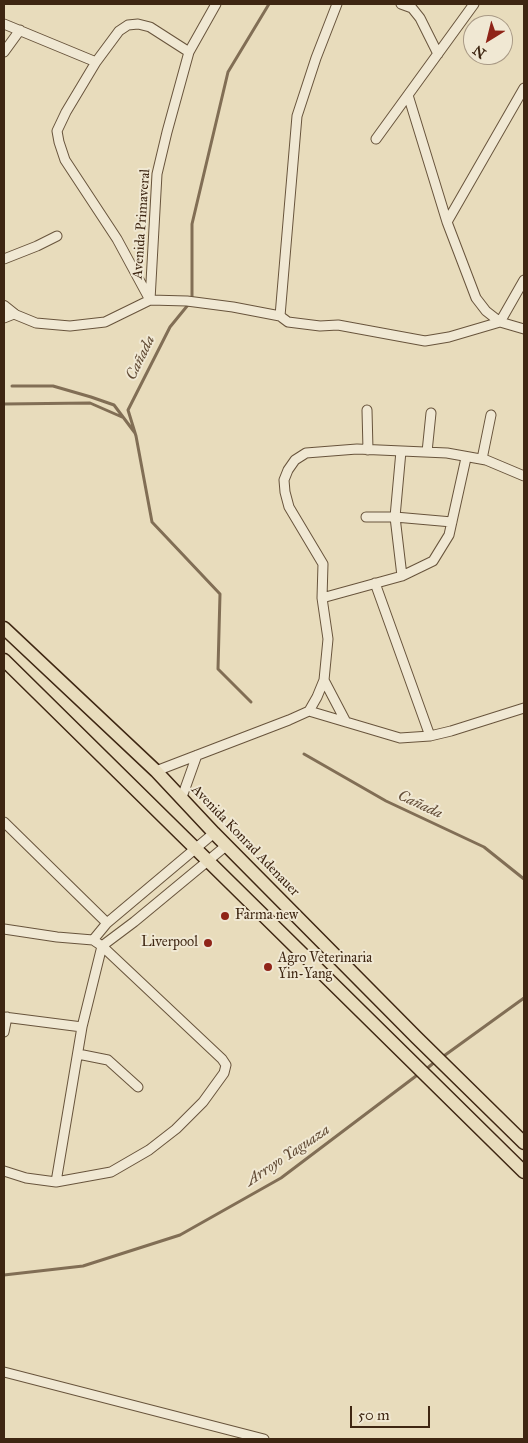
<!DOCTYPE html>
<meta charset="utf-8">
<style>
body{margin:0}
#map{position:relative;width:528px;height:1443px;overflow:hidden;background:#e8dcbc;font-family:"IM FELL Great Primer",serif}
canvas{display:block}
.frame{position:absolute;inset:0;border:5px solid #3e2612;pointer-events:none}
.north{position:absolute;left:463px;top:15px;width:50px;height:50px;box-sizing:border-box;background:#f0e8d3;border:1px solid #a99a86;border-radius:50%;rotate:216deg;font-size:14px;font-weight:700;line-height:20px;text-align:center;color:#3e2612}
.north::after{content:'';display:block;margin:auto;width:18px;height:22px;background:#8f2418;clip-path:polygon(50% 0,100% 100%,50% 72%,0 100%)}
.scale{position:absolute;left:350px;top:1406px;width:80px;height:22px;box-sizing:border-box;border:2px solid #3e2612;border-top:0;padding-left:6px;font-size:15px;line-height:18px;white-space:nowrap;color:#3e2612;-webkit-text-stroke:4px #f0e8d3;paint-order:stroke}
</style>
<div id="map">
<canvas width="528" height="1443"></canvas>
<div class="frame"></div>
<div class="north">N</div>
<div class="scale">50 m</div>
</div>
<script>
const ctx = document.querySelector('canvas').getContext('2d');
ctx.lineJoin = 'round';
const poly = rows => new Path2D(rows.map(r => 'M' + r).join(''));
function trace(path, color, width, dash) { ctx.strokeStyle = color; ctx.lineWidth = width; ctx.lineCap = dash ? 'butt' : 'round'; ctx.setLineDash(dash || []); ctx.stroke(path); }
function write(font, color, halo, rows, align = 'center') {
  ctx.font = font + ' "IM FELL Great Primer",serif'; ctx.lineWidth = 4; ctx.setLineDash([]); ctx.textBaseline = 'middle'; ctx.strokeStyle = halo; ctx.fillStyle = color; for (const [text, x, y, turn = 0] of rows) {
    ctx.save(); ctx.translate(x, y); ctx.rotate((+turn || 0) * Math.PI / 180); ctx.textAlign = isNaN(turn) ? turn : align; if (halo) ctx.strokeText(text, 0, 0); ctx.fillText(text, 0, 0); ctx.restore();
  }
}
trace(poly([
 [12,386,53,386,91,397,114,405,135,433],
 [4,404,90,403,122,417],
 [251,702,218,669,220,594,152,522,136,436,128,410,170,327,192,300,192,224,228,72,269,4],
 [304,754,386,801,484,847,524,879],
 [441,1058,524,998],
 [425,1070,436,1061],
 [4,1275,83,1266,180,1235,281,1178,420,1073]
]), '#816e55', 3);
const minor = poly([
 [337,4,316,58,297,116,280,316,288,322,320,326,338,325,425,341,449,337,500,322,524,280],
 [401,4,412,8,420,18,438,54],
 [4,24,96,62],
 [4,52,20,30],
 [189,52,150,27,138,24,128,25,119,31,96,62,66,112,57,131,59,142,65,160,117,239,150,300,187,301,233,307,280,316],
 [408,95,447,222,476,298,486,311,500,322,524,329],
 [376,139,474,4],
 [447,222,524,88],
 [4,259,37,246,57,236],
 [4,318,14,314,36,323,70,326,105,322,150,300,157,174,167,132,189,52,216,4],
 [367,410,368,450],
 [401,451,395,517,402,576],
 [427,452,431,413],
 [482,459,491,415],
 [366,517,395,517,452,522],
 [375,583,430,736],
 [322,598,402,576,433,561,449,535,466,458],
 [324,680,346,722],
 [309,711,400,738,430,736,451,731,524,708],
 [156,771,289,720,309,711,317,697,324,680,328,639,322,598,323,564,289,507,285,492,284,480,288,470,295,460,306,453,357,449,447,453,486,460,524,476],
 [182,797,197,755],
 [4,822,107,923],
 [4,929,57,937,93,940,102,946,222,1059,226,1065,224,1073,203,1102,176,1129,149,1150,111,1172,56,1182,26,1178,4,1171],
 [93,940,107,923,214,833],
 [4,1017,82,1027],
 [4,1032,7,1017],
 [78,1054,108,1060,138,1087],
 [56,1182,82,1027,102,946,134,922,227,845],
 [4,1372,264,1439]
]);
const tertiary = poly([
 [4,306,14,314]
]);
const primary = poly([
 [4,628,156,771,214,833,416,1037,524,1143],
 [4,660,524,1172]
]);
trace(minor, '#68543c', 11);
trace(tertiary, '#68543c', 12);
trace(primary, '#3e2612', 15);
trace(minor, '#f0e8d3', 9);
trace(tertiary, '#f0e8d3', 10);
trace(primary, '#e8dcbc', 12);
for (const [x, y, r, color] of [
 [225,916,5,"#8f2418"],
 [208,943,5,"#8f2418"],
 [268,967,5,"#8f2418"]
]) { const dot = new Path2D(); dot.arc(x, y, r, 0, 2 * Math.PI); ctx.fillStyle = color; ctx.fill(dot); trace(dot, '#f0e8d3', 2); }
write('14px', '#3e2612', '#f0e8d3', [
 ["Avenida Primaveral",142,224,-86],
 ["Avenida Konrad Adenauer",245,841,46]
]);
write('14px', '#3e2612', '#f0e8d3', [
 ["Farma new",235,916],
 ["Liverpool",198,943,"right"],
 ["Agro Veterinaria",278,959],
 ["Yin-Yang",278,975]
], 'left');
write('italic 15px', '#604a34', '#f0e8d3', [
 ["Cañada",141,358,-64],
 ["Cañada",420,805,25],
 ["Arroyo Yaguaza",288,1156,-34]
]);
</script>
